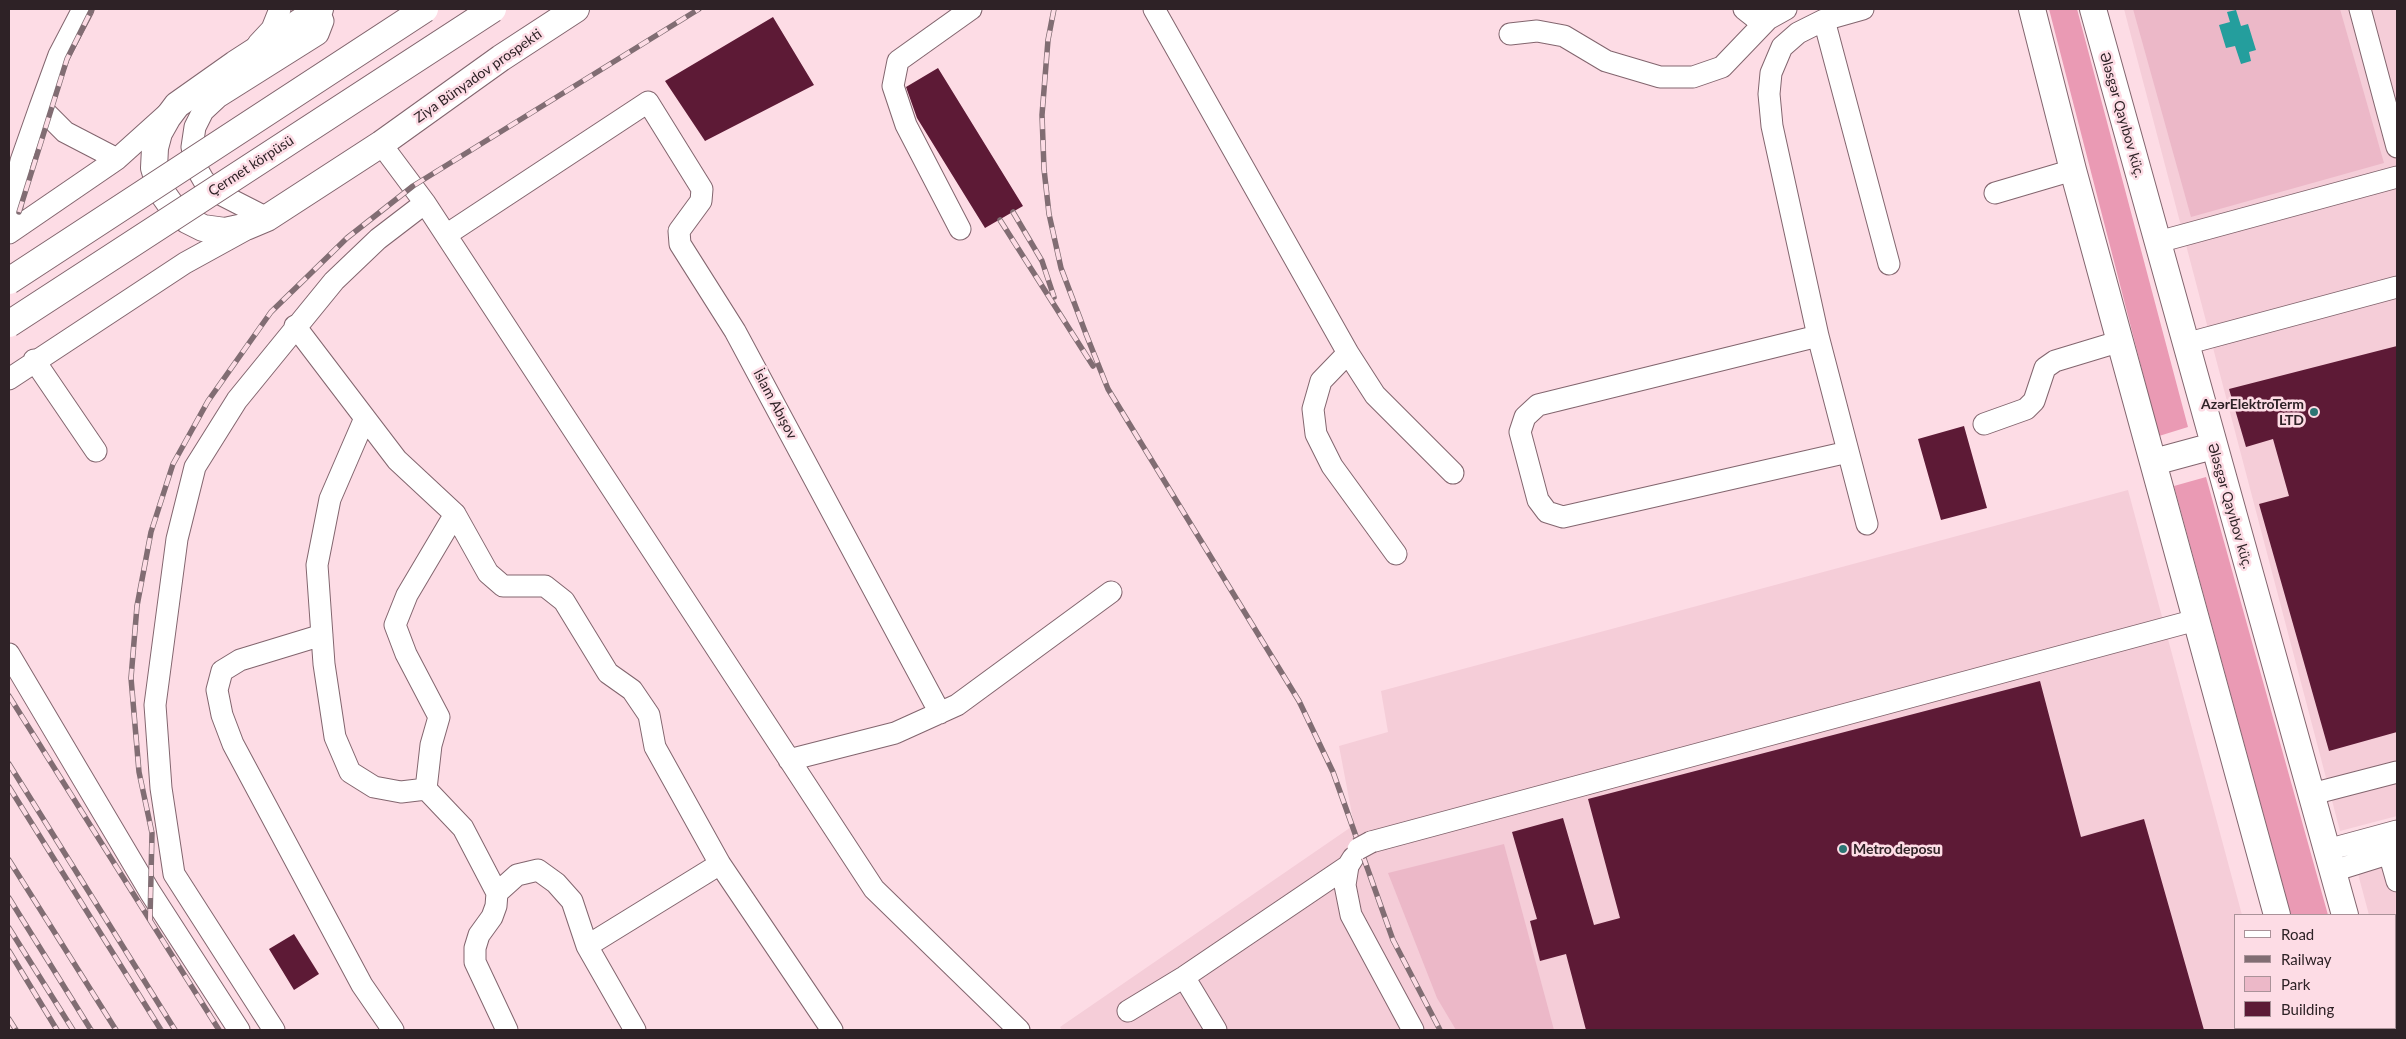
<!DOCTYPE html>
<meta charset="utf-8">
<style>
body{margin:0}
#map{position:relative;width:2406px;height:1039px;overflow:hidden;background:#fddce5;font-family:Lato,sans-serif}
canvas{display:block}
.frame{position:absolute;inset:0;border:10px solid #2e2226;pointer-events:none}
.legend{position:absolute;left:2234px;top:914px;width:162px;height:115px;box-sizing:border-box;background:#fddce5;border:1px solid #aa9299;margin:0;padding:6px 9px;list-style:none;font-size:15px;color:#2e2226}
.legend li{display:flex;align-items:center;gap:10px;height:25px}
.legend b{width:25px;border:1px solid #aa9299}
</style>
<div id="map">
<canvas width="2406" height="1039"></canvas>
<div class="frame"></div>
<ul class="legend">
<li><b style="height:6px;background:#fff"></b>Road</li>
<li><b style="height:6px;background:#816d73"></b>Railway</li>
<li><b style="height:14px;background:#ecb8c8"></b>Park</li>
<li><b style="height:14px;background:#5d1a36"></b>Building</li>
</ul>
</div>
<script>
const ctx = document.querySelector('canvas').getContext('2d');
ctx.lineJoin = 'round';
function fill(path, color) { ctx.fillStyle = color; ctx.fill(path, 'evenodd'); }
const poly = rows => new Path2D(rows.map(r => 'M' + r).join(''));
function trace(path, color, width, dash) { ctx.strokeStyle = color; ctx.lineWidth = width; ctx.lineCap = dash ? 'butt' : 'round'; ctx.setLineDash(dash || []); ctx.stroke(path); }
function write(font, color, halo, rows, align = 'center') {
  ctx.font = font + ' Lato,sans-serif'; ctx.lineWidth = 5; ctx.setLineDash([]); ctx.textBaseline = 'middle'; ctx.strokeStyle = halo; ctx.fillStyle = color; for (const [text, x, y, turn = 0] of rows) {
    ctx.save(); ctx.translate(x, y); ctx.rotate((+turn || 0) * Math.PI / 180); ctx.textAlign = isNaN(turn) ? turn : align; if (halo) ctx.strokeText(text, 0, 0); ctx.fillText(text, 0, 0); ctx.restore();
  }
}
fill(poly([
 [2124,9,2397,9,2397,816,2340,831],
 [2128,490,2242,915,2235,915,2235,1028,2272,1028,2272,1030,1062,1030,1060,1027,1354,825,1339,746,1388,732,1381,691],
 [2397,842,2397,1017,2395,1008,2395,915,2369,915,2353,855]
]), '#f5cdd8');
fill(poly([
 [2133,9,2340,9,2384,163,2191,217],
 [1504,844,1554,1030,1456,1030,1437,998,1388,873]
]), '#ecb8c8');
fill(poly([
 [2049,9,2077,9,2188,427,2159,436],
 [2206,477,2328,915,2291,915,2174,486]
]), '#ea9ab4');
fill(poly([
 [2236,10,2241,26,2248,24,2256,50,2249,52,2251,61,2241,64,2235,46,2226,48,2219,25,2230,22,2227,12]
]), '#249e9d');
fill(poly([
 [773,17,814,85,705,141,665,81],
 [938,68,1023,206,985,228,917,118,906,87],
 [2397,346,2397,732,2329,751,2259,504,2289,496,2273,439,2246,447,2229,389],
 [1964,426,1987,508,1941,520,1918,439],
 [2040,681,2081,837,2144,819,2204,1030,1586,1030,1566,954,1540,961,1530,921,1537,919,1512,832,1563,818,1594,925,1620,918,1588,799],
 [294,934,319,974,294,990,269,949]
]), '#5d1a36');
const minor = poly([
 [83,9,59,55,40,107,65,132,117,159],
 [1154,9,1348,353,1375,395,1453,473],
 [1744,9,1763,24],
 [1863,9,1824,20,1798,33,1782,47,1771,73,1769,94,1772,126,1818,336,1867,524],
 [2360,9,2397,147],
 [1824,20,1889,264],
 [1510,34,1537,31,1564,36,1606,61,1660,77,1693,77,1722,67,1768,19,1786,9],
 [258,44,272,29,280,9],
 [381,144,425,203,874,889,1019,1030],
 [1995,193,2073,170],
 [267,218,220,194,204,181,196,167,192,147,195,127,203,111,218,97,318,34,323,21,318,9],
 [960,229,906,125,893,86,898,61,971,9],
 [9,233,117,159,167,114],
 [9,233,13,197,21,161,40,107],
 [446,235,648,102,702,189,701,201,679,231,680,244,735,331,940,713],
 [2158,242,2397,177],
 [295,326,365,418,330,499,317,565,324,664,335,737,350,772,374,787,401,792,426,789],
 [1818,336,1538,405,1525,417,1520,432,1538,500,1547,512,1563,517,1848,452],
 [2185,344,2397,287],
 [1348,353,1321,381,1313,409,1316,434,1332,466,1396,554],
 [34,360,96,451],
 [9,379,185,263,245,230],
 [365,418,397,460,455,514,488,573,503,586,545,586,564,601,608,673,632,690,649,715,655,747,720,864,832,1030],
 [1984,424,2026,409,2034,401,2045,368,2055,361,2121,341],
 [455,514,407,595,395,625,406,654,439,717,431,745,426,789,463,828,497,893,496,906,492,917,479,935,475,948,475,962,507,1030],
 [322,635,240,660,222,671,217,690,222,715,233,744,362,985,393,1030],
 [9,654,150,892,239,1030],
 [789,760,895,733,957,705,1111,592],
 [2312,794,2397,772],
 [1371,842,2196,620],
 [2327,850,2397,831],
 [2389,853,2397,881],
 [1353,858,1348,866,1345,885,1351,915,1413,1030],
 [2333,871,2397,851],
 [497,893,517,875,538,870,556,883,572,901,587,946,635,1030],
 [587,946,720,864],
 [1184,977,1216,1030],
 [1128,1011,1184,977,1348,866],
 [274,1030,174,874,161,788,155,705,177,539,195,467,237,400,334,281,378,239,425,203]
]);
const major = poly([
 [320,9,235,64,177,105,168,117,159,133,155,148,154,168,161,191,173,208,187,220,203,228,225,231,248,226,267,218,381,144,501,58,576,9],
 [2032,9,2073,170,2277,915],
 [2093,9,2345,915],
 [2154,462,2213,446],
 [2308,1028,2309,1030],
 [2376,1028,2377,1030]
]);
trace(minor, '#82656e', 23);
trace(major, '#82656e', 28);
trace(minor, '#fff', 21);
trace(major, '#fff', 26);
const rail = poly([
 [1054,9,1048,40,1042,115,1044,169,1049,214,1061,268,1086,334,1108,389,1299,701,1333,772,1393,940,1440,1030],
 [19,212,67,59,92,9],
 [1013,212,1042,261,1054,297],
 [1000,220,1093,366],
 [9,696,219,1030],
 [9,764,175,1030],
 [9,787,161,1030],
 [9,860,116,1030],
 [9,898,91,1030],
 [150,920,152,833,139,772,131,678,137,606,151,532,173,464,208,401,271,312,347,238,413,186,699,9],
 [9,928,73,1030],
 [9,951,57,1030],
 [9,1019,16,1030]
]);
trace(rail, '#816d73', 5.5);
trace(rail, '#fddce5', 4, [11]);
const minorBridge = poly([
 [1358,849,1371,842]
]);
const majorBridge = poly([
 [9,281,425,9],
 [9,324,493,9]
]);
trace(minorBridge, '#82656e', 23, []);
trace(majorBridge, '#82656e', 28, []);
trace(minorBridge, '#fff', 21);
trace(majorBridge, '#fff', 26);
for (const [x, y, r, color] of [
 [2314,412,5,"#2b7574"],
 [1843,849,5,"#2b7574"]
]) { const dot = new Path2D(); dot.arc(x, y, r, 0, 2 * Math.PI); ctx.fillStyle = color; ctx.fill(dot); trace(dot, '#fddce5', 2); }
write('14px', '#2e2226', '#fddce5', [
 ["Ziya Bünyadov prospekti",478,76,-35],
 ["Ələsgər Qayıbov küç.",2122,115,74],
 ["Çermet körpüsü",251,166,-33],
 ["İslam Abışov",775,404,62],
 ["Ələsgər Qayıbov küç.",2230,506,74]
]);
write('bold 14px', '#2e2226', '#fddce5', [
 ["AzərElektroTerm",2304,404],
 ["LTD",2304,420],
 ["Metro deposu",1853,849,"left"]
], 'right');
</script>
